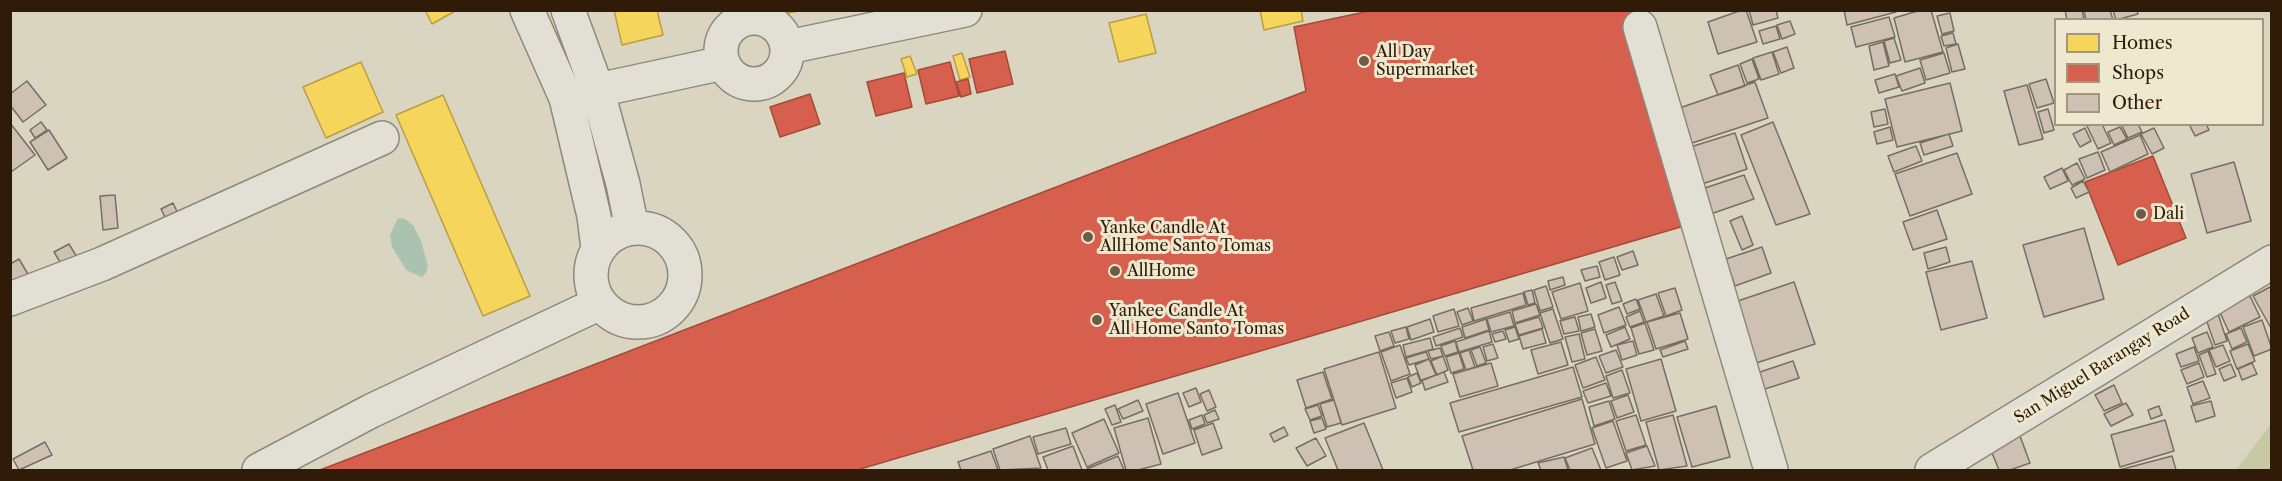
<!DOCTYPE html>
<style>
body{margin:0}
#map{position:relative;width:2282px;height:481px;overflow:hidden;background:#dad5c0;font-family:"Libre Caslon Text",serif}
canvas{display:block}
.frame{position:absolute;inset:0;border:12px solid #301a08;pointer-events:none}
.legend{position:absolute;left:2054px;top:18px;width:210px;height:108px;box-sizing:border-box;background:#eee8cf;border:2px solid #a2967f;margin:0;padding:8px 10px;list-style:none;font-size:18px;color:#301a08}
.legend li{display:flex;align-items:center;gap:12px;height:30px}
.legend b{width:30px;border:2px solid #a2967f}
</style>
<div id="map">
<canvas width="2282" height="481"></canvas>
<div class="frame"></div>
<ul class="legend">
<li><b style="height:16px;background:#f6d55c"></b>Homes</li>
<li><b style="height:16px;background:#d6604d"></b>Shops</li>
<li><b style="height:16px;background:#cec1b4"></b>Other</li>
</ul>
</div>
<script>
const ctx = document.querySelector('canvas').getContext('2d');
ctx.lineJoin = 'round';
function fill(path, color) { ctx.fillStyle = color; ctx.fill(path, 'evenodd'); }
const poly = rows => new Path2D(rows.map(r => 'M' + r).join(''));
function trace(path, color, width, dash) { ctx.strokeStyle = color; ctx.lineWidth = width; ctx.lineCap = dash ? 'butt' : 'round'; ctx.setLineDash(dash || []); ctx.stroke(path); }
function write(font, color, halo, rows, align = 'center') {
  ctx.font = font + ' "Libre Caslon Text",serif'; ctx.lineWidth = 6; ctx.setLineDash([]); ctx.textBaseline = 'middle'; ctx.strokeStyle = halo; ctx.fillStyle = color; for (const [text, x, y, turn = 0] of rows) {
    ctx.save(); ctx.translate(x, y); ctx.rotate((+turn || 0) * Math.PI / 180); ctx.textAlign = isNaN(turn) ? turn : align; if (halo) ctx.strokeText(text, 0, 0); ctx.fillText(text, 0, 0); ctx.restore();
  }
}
fill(poly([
 [2271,424,2271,470,2236,470]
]), '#c7c9a3');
fill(poly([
 [398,218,405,219,413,225,421,241,428,266,426,273,422,277,406,270,392,247,390,235]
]), '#aac3b1');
const homes = poly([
 [425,10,457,10,432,24,425,10],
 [614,10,657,10,663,35,622,45,614,10],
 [766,10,804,10,767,17,766,10],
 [1260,10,1301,10,1303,21,1264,30,1260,10],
 [1146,14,1156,53,1119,62,1109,23,1146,14],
 [962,53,970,77,960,80,953,56,962,53],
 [910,56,917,74,907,77,901,59,910,56],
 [361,62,383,112,326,138,303,87,361,62],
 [443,95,530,296,483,316,396,115,443,95]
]);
fill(homes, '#f6d55c');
trace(homes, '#bb9d43', 1.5);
const shops = poly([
 [1374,10,1633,10,1694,223,857,470,320,470,1306,91,1294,27,1374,10],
 [1005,51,1013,84,977,93,969,59,1005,51],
 [950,62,959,96,926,104,918,70,950,62],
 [904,73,912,107,876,116,867,82,904,73],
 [968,79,971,94,961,97,956,82,968,79],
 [810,94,820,124,780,137,770,107,810,94],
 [2153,156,2186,238,2118,265,2085,182,2153,156]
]);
fill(shops, '#d6604d');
trace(shops, '#a44b38', 1.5);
const building = poly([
 [1742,10,1746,10,1757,42,1718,54,1708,22,1742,10],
 [1749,10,1776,10,1778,18,1753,25,1749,10],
 [1844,10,1896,10,1896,12,1847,25,1844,10],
 [1921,10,1931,10,1943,52,1905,62,1894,18,1921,10],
 [2065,10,2082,10,2084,20,2067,20,2065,10],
 [2087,10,2110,10,2113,20,2086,20,2084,11,2087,10],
 [2113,10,2137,10,2138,14,2116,20,2113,10],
 [1950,13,1954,31,1942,34,1937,16,1950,13],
 [1889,17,1895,37,1856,47,1851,27,1889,17],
 [1790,21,1795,34,1782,39,1777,25,1790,21],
 [1776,26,1780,39,1763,44,1759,31,1776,26],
 [1953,33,1956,44,1944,46,1941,36,1953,33],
 [1894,38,1901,60,1890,63,1884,41,1894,38],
 [1883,42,1889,66,1874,70,1869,46,1883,42],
 [1958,44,1965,69,1952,72,1946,48,1958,44],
 [1787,47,1794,68,1781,73,1773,52,1787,47],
 [1772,52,1779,74,1761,80,1753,58,1772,52],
 [1944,53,1950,73,1926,80,1920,60,1944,53],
 [1752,59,1759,79,1747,83,1740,64,1752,59],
 [1738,65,1745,86,1718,95,1710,75,1738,65],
 [1920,68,1925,83,1902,91,1896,76,1920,68],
 [1895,74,1899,87,1879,93,1875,80,1895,74],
 [2046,79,2054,103,2037,108,2029,84,2046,79],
 [27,81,46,105,23,122,10,105,10,94,27,81],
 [1755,82,1768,118,1677,148,1665,113,1755,82],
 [1950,83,1962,131,1897,147,1885,99,1950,83],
 [2027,85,2043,139,2019,145,2004,91,2027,85],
 [1885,109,1888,124,1874,127,1871,112,1885,109],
 [2048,109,2054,130,2044,133,2038,112,2048,109],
 [41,122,47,130,35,138,30,130,41,122],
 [1773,122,1810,214,1776,225,1741,135,1773,122],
 [10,123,35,155,11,172,10,171,10,123],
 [2089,124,2102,124,2111,143,2098,149,2087,126,2089,124],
 [2121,124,2138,124,2142,132,2128,138,2121,124],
 [2193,124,2206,124,2209,130,2195,136,2190,126,2193,124],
 [1890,127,1893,140,1877,144,1874,132,1890,127],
 [2120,127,2127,139,2114,145,2108,132,2120,127],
 [2085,128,2091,141,2080,147,2073,134,2085,128],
 [2154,128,2164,148,2152,154,2141,134,2154,128],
 [49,130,67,158,48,170,30,142,49,130],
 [1735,133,1747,169,1693,187,1681,150,1735,133],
 [1949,134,1953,146,1924,155,1920,143,1949,134],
 [2140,135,2148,154,2110,172,2101,152,2140,135],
 [1916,146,1922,161,1894,172,1888,156,1916,146],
 [2098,152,2105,170,2087,178,2079,159,2098,152],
 [1957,153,1972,194,1910,216,1895,174,1957,153],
 [2234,162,2251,221,2207,233,2191,174,2234,162],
 [2077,163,2085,179,2072,185,2064,170,2077,163],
 [2062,168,2068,181,2050,189,2044,177,2062,168],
 [1744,175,1754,199,1702,217,1693,192,1744,175],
 [2083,181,2089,192,2076,198,2071,188,2083,181],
 [115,195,118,228,103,230,100,196,115,195],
 [173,203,180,218,168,223,161,209,173,203],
 [1937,210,1947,239,1913,250,1903,222,1937,210],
 [1742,216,1753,245,1742,250,1730,221,1742,216],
 [2084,228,2104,299,2044,317,2023,245,2084,228],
 [69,244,78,259,63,267,54,252,69,244],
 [1762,247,1771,273,1735,286,1726,259,1762,247],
 [1946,247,1950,262,1928,269,1924,253,1946,247],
 [1633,251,1638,265,1622,270,1617,257,1633,251],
 [1614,257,1620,275,1605,280,1599,262,1614,257],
 [19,259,32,281,11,293,10,264,19,259],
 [1972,261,1987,318,1941,330,1926,272,1972,261],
 [1597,266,1600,277,1585,281,1581,270,1597,266],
 [1563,277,1565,285,1550,290,1548,281,1563,277],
 [1601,282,1606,298,1591,303,1586,288,1601,282],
 [1615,282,1622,301,1612,304,1606,285,1615,282],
 [1794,282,1815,344,1750,365,1729,304,1794,282],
 [1580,283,1588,311,1561,319,1552,292,1580,283],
 [1546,286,1553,307,1540,311,1534,290,1546,286],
 [2272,286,2272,330,2253,296,2272,286],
 [1675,288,1682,310,1666,316,1658,293,1675,288],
 [1532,290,1535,303,1528,305,1524,292,1532,290],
 [2248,292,2260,317,2229,332,2217,306,2248,292],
 [1523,293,1526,305,1474,321,1471,308,1523,293],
 [1656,294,1664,316,1646,322,1638,300,1656,294],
 [1636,299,1640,309,1627,314,1623,304,1636,299],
 [1536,304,1540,315,1515,323,1512,311,1536,304],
 [1619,307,1626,325,1604,333,1598,315,1619,307],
 [1468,308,1473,321,1462,325,1457,312,1468,308],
 [1454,309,1459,326,1438,332,1433,316,1454,309],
 [1553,309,1563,339,1550,343,1540,313,1553,309],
 [1640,311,1644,322,1630,327,1626,317,1640,311],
 [1510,312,1514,326,1491,332,1487,319,1510,312],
 [1680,313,1688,339,1656,349,1647,322,1680,313],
 [1591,314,1595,327,1581,331,1578,317,1591,314],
 [2218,314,2227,341,2215,345,2206,319,2218,314],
 [1539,317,1543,328,1519,335,1515,324,1539,317],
 [1575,317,1579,331,1564,334,1560,321,1575,317],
 [1430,319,1434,332,1411,340,1407,327,1430,319],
 [1486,319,1489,330,1465,338,1462,327,1486,319],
 [2262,320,2272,349,2254,356,2243,327,2262,320],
 [1645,323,1654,350,1639,354,1631,328,1645,323],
 [1406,327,1409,339,1395,343,1391,331,1406,327],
 [1515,327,1519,339,1509,342,1505,330,1515,327],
 [1625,327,1630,339,1611,347,1606,335,1625,327],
 [1460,328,1463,337,1436,346,1433,337,1460,328],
 [2241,328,2247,342,2232,349,2226,334,2241,328],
 [1542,329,1546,343,1523,349,1519,336,1542,329],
 [1595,329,1602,351,1587,355,1581,333,1595,329],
 [1489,331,1492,342,1459,352,1456,342,1489,331],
 [1503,331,1506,339,1495,342,1492,334,1503,331],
 [1389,332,1394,346,1380,351,1375,336,1389,332],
 [2207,332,2213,347,2198,353,2192,338,2207,332],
 [1579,334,1585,359,1572,362,1565,337,1579,334],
 [1430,338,1433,349,1406,357,1403,345,1430,338],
 [1455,341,1458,352,1445,356,1441,346,1455,341],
 [1633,341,1637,355,1622,360,1617,345,1633,341],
 [1685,341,1688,349,1663,357,1660,350,1685,341],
 [1561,342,1568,365,1538,374,1531,350,1561,342],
 [1493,344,1498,358,1487,361,1483,347,1493,344],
 [2248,344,2255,361,2237,369,2230,351,2248,344],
 [1400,345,1410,374,1391,381,1381,352,1400,345],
 [2223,345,2230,361,2216,367,2209,350,2223,345],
 [1480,347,1486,363,1477,366,1471,350,1480,347],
 [2194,347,2199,361,2181,367,2176,354,2194,347],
 [1440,348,1443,356,1431,359,1428,351,1440,348],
 [1469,350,1475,367,1466,370,1460,353,1469,350],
 [1616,350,1623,367,1606,373,1599,356,1616,350],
 [2208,351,2216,374,2207,377,2199,355,2208,351],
 [1379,352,1396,408,1342,425,1324,369,1379,352],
 [1426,352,1429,359,1409,365,1406,358,1426,352],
 [1459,353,1464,369,1451,373,1446,357,1459,353],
 [1443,356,1448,370,1437,375,1431,361,1443,356],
 [1596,357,1605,380,1583,388,1575,365,1596,357],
 [1429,359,1436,375,1421,381,1415,365,1429,359],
 [1661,359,1676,411,1641,421,1626,369,1661,359],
 [1793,361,1799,378,1762,390,1757,373,1793,361],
 [1491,363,1498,386,1460,397,1453,374,1491,363],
 [2199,363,2204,377,2187,384,2181,370,2199,363],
 [2252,363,2257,374,2242,380,2238,369,2252,363],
 [2231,364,2236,376,2224,381,2219,369,2231,364],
 [1573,367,1582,397,1459,432,1450,403,1573,367],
 [1622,370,1630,393,1613,398,1606,376,1622,370],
 [1323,372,1332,399,1306,408,1297,380,1323,372],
 [1444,372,1448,382,1425,390,1422,380,1444,372],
 [1417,373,1421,383,1412,387,1408,377,1417,373],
 [1407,378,1412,392,1396,398,1391,383,1407,378],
 [2203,381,2210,398,2193,404,2187,387,2203,381],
 [1606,383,1611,396,1588,403,1583,391,1606,383],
 [2114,385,2122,403,2104,411,2095,395,2114,385],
 [1196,388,1201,402,1189,407,1183,393,1196,388],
 [1209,390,1216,407,1207,411,1200,394,1209,390],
 [1178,393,1195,443,1163,454,1146,404,1178,393],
 [1628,395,1634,412,1617,418,1611,401,1628,395],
 [1582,399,1595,444,1510,470,1473,470,1462,436,1582,399],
 [1138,400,1143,411,1123,419,1118,409,1138,400],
 [1334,400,1341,423,1327,427,1320,404,1334,400],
 [1609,401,1615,419,1594,426,1589,407,1609,401],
 [2211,401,2215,416,2196,422,2191,406,2211,401],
 [2126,403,2133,415,2111,426,2104,414,2126,403],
 [1115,405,1121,422,1112,425,1105,409,1115,405],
 [1318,405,1322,416,1310,420,1305,409,1318,405],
 [1716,406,1730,457,1692,467,1677,417,1716,406],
 [2159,406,2162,415,2151,419,2148,410,2159,406],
 [1215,410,1219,419,1207,423,1204,415,1215,410],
 [1202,415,1205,424,1192,429,1189,420,1202,415],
 [1636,415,1646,445,1626,451,1616,421,1636,415],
 [1673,415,1687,466,1659,470,1646,422,1673,415],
 [1148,418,1161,464,1138,470,1126,470,1114,428,1148,418],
 [1322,418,1326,429,1314,433,1310,421,1322,418],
 [1104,419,1119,453,1087,467,1072,433,1104,419],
 [2165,420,2174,451,2120,467,2111,435,2165,420],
 [1613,421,1627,461,1606,468,1592,428,1613,421],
 [1213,423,1222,448,1202,455,1194,430,1213,423],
 [1364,423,1383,470,1338,470,1325,438,1364,423],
 [1284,427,1288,435,1274,442,1270,434,1284,427],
 [1066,428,1071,444,1038,454,1033,437,1066,428],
 [1030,436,1041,468,1000,470,993,449,1030,436],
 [2020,436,2030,463,2010,470,1999,470,1990,448,2020,436],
 [1316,438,1326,456,1307,466,1296,448,1316,438],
 [45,442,52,455,19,470,13,459,45,442],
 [1073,446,1082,470,1048,470,1043,457,1073,446],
 [1647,446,1655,466,1632,470,1626,453,1647,446],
 [1592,448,1601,470,1570,470,1565,458,1592,448],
 [991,451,998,470,961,470,958,462,991,451],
 [1118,456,1124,470,1088,470,1087,469,1118,456],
 [2172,456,2176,470,2119,470,2172,456],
 [1564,457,1568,470,1541,470,1538,463,1564,457]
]);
fill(building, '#cec1b4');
trace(building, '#756f62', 1.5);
const street = poly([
 [527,10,566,98,594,216,598,249],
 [568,10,597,89,623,184,632,228],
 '721 51a33 33 0 1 1 66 0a33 33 0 1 1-66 0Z',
 [1640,27,1771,470],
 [788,47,965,10],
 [575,95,723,63],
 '591 275a47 47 0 1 1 94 0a47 47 0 1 1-94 0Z',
 [10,299,102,264,382,138],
 [259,470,371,411,600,303],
 [1932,470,2272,262]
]);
trace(street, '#8e887a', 36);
trace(street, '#e2e0d5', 33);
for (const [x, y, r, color] of [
 [1364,61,6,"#6c5b48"],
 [2141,214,6,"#6c5b48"],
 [1088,237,6,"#6c5b48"],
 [1115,271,6,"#6c5b48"],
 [1097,320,6,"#6c5b48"]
]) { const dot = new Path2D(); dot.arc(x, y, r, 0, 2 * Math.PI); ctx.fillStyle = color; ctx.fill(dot); trace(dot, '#eee8cf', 2); }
write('16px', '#301a08', '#eee8cf', [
 ["All Day",1376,52],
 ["Supermarket",1376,70],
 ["Dali",2153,214],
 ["Yanke Candle At",1100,228],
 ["AllHome Santo Tomas",1100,246],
 ["AllHome",1127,271],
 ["Yankee Candle At",1109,311],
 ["All Home Santo Tomas",1109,329]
], 'left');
write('16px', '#301a08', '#eee8cf', [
 ["San Miguel Barangay Road",2102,366,-32]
]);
</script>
